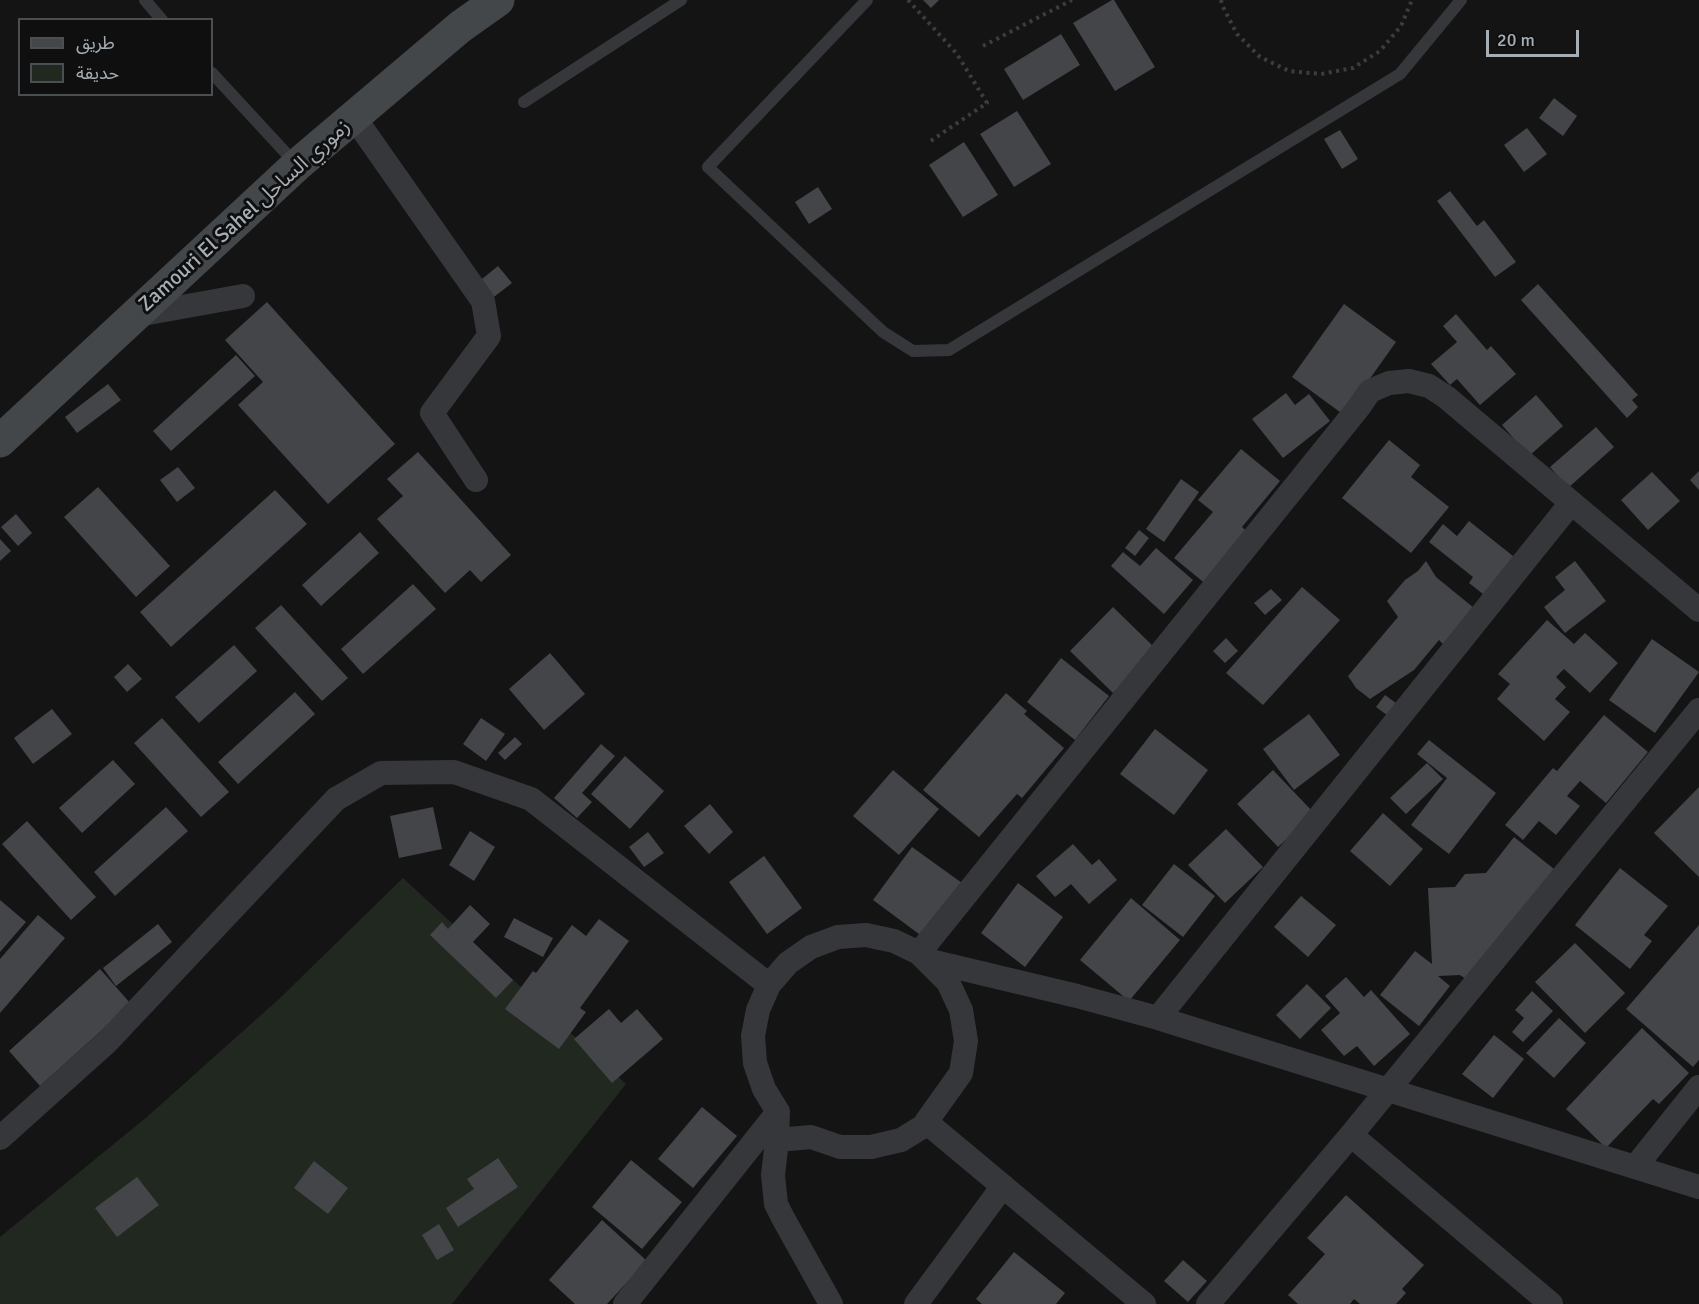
<!DOCTYPE html>
<meta charset="utf-8">
<style>
body{margin:0}
#map{position:relative;width:1699px;height:1304px;overflow:hidden;background:#141415;font-family:Signika,"Noto Sans Arabic",sans-serif}
canvas{display:block}
.legend{position:absolute;left:18px;top:18px;width:195px;height:78px;box-sizing:border-box;background:#0f0f10;border:2px solid #4b4f52;margin:0;padding:8px 10px;list-style:none;font-size:18px;color:#a6aeb5}
.legend li{display:flex;align-items:center;gap:12px;height:30px}
.legend b{width:30px;border:2px solid #4b4f52}
.scale{position:absolute;left:1486px;top:30px;width:93px;height:27px;box-sizing:border-box;border:3px solid #a6aeb5;border-top:0;padding-left:8px;font-size:18px;line-height:21px;white-space:nowrap;color:#a6aeb5;-webkit-text-stroke:4px #0f0f10;paint-order:stroke}
</style>
<div id="map">
<canvas width="1699" height="1304"></canvas>
<ul class="legend">
<li><b style="height:8px;background:#43474a"></b>طريق</li>
<li><b style="height:16px;background:#212820"></b>حديقة</li>
</ul>
<div class="scale">20 m</div>
</div>
<script>
const ctx = document.querySelector('canvas').getContext('2d');
ctx.lineJoin = 'round';
function fill(path, color) { ctx.fillStyle = color; ctx.fill(path, 'evenodd'); }
const poly = rows => new Path2D(rows.map(r => 'M' + r).join(''));
function trace(path, color, width, dash) { ctx.strokeStyle = color; ctx.lineWidth = width; ctx.lineCap = dash ? 'butt' : 'round'; ctx.setLineDash(dash || []); ctx.stroke(path); }
function write(font, color, halo, rows, align = 'center') {
  ctx.font = font + ' Signika,"Noto Sans Arabic",sans-serif'; ctx.lineWidth = 6; ctx.setLineDash([]); ctx.textBaseline = 'middle'; ctx.strokeStyle = halo; ctx.fillStyle = color; for (const [text, x, y, turn = 0] of rows) {
    ctx.save(); ctx.translate(x, y); ctx.rotate((+turn || 0) * Math.PI / 180); ctx.textAlign = isNaN(turn) ? turn : align; if (halo) ctx.strokeText(text, 0, 0); ctx.fillText(text, 0, 0); ctx.restore();
  }
}
fill(poly([
 [403,878,626,1084,452,1304,0,1304,0,1237,148,1116,279,999]
]), '#212820');
fill(poly([
 [923,0,939,0,931,8],
 [1112,0,1114,0,1155,67,1115,91,1073,23],
 [1061,34,1080,65,1023,100,1004,69],
 [1554,98,1577,116,1563,136,1539,118],
 [1017,111,1051,164,1014,187,980,134],
 [1527,128,1547,154,1524,172,1504,145],
 [1340,130,1358,159,1342,169,1324,139],
 [964,142,998,195,963,217,929,165],
 [818,187,832,209,809,224,795,202],
 [1450,191,1477,226,1484,220,1516,262,1495,277,1437,201],
 [498,266,512,283,490,300,477,283],
 [1538,284,1638,395,1632,400,1638,407,1627,418,1521,300],
 [267,302,395,444,328,504,238,405,263,382,225,340],
 [1344,304,1396,342,1344,415,1292,377],
 [1456,314,1487,350,1491,346,1516,374,1480,405,1457,379,1450,385,1431,364,1457,342,1443,326],
 [236,355,255,376,171,451,153,431],
 [108,384,121,400,77,433,65,417],
 [1286,393,1295,405,1309,394,1330,421,1283,458,1252,419],
 [1536,395,1563,426,1529,456,1502,425],
 [1596,427,1614,447,1568,488,1550,467],
 [1389,440,1420,465,1411,477,1449,507,1411,553,1342,498],
 [1241,449,1280,481,1242,527,1251,535,1207,585,1174,558,1213,512,1198,500],
 [418,452,511,555,481,582,470,570,445,593,377,519,403,496,387,479],
 [178,467,195,488,177,502,160,480],
 [1699,471,1699,490,1690,480],
 [1652,472,1680,501,1648,530,1621,500],
 [1181,479,1199,492,1164,542,1146,529],
 [98,487,170,566,136,597,64,517],
 [275,490,307,524,171,647,140,612],
 [16,514,32,533,18,546,1,527],
 [1469,521,1518,560,1488,598,1469,583,1473,577,1429,542,1443,524,1457,536],
 [1139,530,1149,538,1135,556,1125,548],
 [360,532,379,553,321,606,302,585],
 [0,539,11,551,0,561],
 [1156,548,1193,580,1164,614,1111,566,1123,552,1140,566],
 [1426,561,1436,577,1474,608,1443,644,1439,640,1414,670,1370,699,1356,688,1348,676,1398,617,1387,601,1405,580,1418,571],
 [1575,561,1606,601,1565,633,1544,607,1565,590,1555,577],
 [413,584,436,609,363,674,341,649],
 [1302,587,1340,620,1263,705,1226,673],
 [1271,589,1282,600,1265,615,1254,603],
 [281,605,348,678,322,701,255,628],
 [1113,607,1156,649,1113,693,1070,651],
 [1547,620,1574,644,1585,633,1618,663,1590,693,1564,669,1556,677,1566,687,1555,699,1570,712,1544,741,1497,699,1510,684,1498,674],
 [1226,638,1238,651,1225,663,1213,651],
 [1652,639,1699,672,1655,733,1609,700],
 [234,645,257,671,199,723,175,697],
 [550,653,585,694,544,730,509,689],
 [1061,658,1109,696,1075,740,1027,702],
 [128,664,142,679,127,692,114,677],
 [295,692,315,714,238,784,218,762],
 [1006,693,1027,711,1024,714,1064,748,1022,798,1017,794,979,837,923,790],
 [1385,695,1400,706,1391,718,1376,707],
 [52,709,72,734,33,764,14,738],
 [1309,714,1340,755,1294,790,1263,749],
 [1604,715,1648,752,1606,803,1580,781,1567,796,1580,806,1556,835,1539,821,1523,840,1505,825,1553,768,1557,771],
 [162,718,229,792,201,817,134,743],
 [481,718,505,734,486,761,463,744],
 [1155,729,1208,770,1174,815,1120,774],
 [515,737,522,744,505,760,498,753],
 [1429,740,1496,793,1449,854,1411,825,1447,778,1417,754],
 [601,744,615,756,582,793,592,802,577,818,554,798],
 [625,756,664,791,630,829,591,794],
 [113,760,135,784,82,833,59,808],
 [1427,763,1443,779,1406,814,1390,798],
 [893,770,939,809,899,855,853,816],
 [1273,770,1314,813,1278,847,1237,804],
 [1699,787,1699,877,1654,833],
 [710,804,733,832,709,854,684,826],
 [166,807,188,831,115,896,94,872],
 [433,807,442,849,399,858,390,816],
 [1383,813,1423,849,1390,886,1350,851],
 [27,821,96,897,71,920,2,844],
 [1226,829,1263,867,1225,903,1188,865],
 [470,831,495,847,474,881,449,865],
 [648,832,664,853,644,867,629,847],
 [1514,837,1559,873,1469,981,1460,975,1438,976,1450,986,1419,1026,1380,995,1415,951,1432,964,1428,888,1455,887,1465,874,1486,873],
 [1073,844,1092,865,1099,859,1117,880,1089,904,1071,884,1055,897,1036,876],
 [912,847,962,883,923,937,873,900],
 [764,856,802,908,767,934,729,882],
 [1174,864,1215,896,1183,937,1142,905],
 [1620,868,1668,906,1644,935,1652,941,1630,969,1575,925],
 [1018,883,1063,917,1025,967,981,933],
 [1301,896,1336,925,1308,957,1274,927],
 [1131,898,1180,940,1129,1001,1080,960],
 [0,900,26,922,0,952],
 [470,905,490,924,473,942,513,980,496,998,430,935,442,922,448,929],
 [38,915,65,938,0,1013,0,959],
 [514,918,553,938,543,957,504,937],
 [599,919,629,941,580,1008,586,1012,559,1049,505,1009,533,971,536,973,572,925,586,936],
 [158,924,172,942,116,986,103,968],
 [1699,925,1699,1060,1693,1067,1626,1009],
 [1575,943,1625,993,1585,1033,1535,982],
 [100,969,131,1004,40,1086,9,1051],
 [1346,977,1364,997,1371,990,1410,1034,1374,1066,1357,1046,1344,1056,1321,1030,1340,1013,1325,996],
 [1307,984,1331,1008,1300,1039,1276,1015],
 [1532,991,1553,1011,1523,1042,1512,1032,1524,1018,1515,1010],
 [609,1009,621,1023,637,1009,663,1039,612,1083,574,1039],
 [1559,1018,1586,1043,1554,1078,1526,1053],
 [1642,1028,1689,1073,1659,1104,1653,1099,1606,1148,1566,1109],
 [1494,1035,1524,1059,1493,1098,1462,1074],
 [702,1107,737,1136,693,1188,658,1159],
 [498,1158,518,1187,458,1227,446,1208,474,1189,467,1179],
 [631,1160,682,1202,642,1249,592,1207],
 [314,1161,348,1188,328,1214,294,1188],
 [137,1177,159,1205,117,1237,95,1208],
 [1346,1195,1424,1265,1402,1289,1406,1293,1396,1304,1360,1304,1354,1299,1350,1304,1298,1304,1288,1295,1325,1254,1307,1238],
 [602,1220,647,1261,607,1304,575,1304,549,1280],
 [439,1224,454,1250,437,1260,422,1235],
 [1014,1252,1065,1293,1056,1304,982,1304,976,1299],
 [1183,1260,1207,1281,1188,1302,1164,1281]
]), '#434548');
trace(poly([
 [908,0,957,54,987,103,929,142],
 [1221,0,1222,5,1237,34,1260,57,1289,71,1321,74,1353,68,1380,51,1401,26,1412,0],
 [983,46,1072,0]
]), '#3b3e41', 4, [3, 4.5]);
trace(poly([
 [145,0,162,20],
 [867,0,708,167,883,332,913,351,949,350,1400,74,1461,0],
 [212,73,296,164],
 [524,102,681,0]
]), '#35373a', 12);
trace(poly([
 [354,117,483,301,489,336,432,413,476,480],
 [137,315,243,296],
 [866,935,894,941,919,953,948,982,961,1010,966,1041,961,1073,926,1122,927,1124,901,1140,871,1147,840,1147,811,1137,777,1140,778,1112,764,1089,755,1063,753,1036,758,1010,769,985,788,963,811,947,838,937,866,935],
 [919,953,1359,407,1370,391,1389,383,1409,381,1429,386,1446,397,1699,610],
 [926,960,1077,996,1158,1018,1699,1187],
 [1158,1018,1571,503],
 [926,1122,1144,1304],
 [1351,1135,1551,1304],
 [0,1138,107,1042,336,799,381,773,454,772,531,799,769,985],
 [777,1140,773,1175,776,1204,783,1218,831,1304],
 [1636,1166,1699,1087],
 [625,1304,778,1112],
 [916,1304,1003,1186],
 [1208,1304,1351,1135,1699,710]
]), '#35373a', 24);
trace(poly([
 [0,441,297,165,460,27,498,0]
]), '#43474a', 33);
write('21px', '#a6aeb5', '#0f0f10', [
 ["Zamouri El Sahel زموري الساحل",245,216,-42]
]);
</script>
